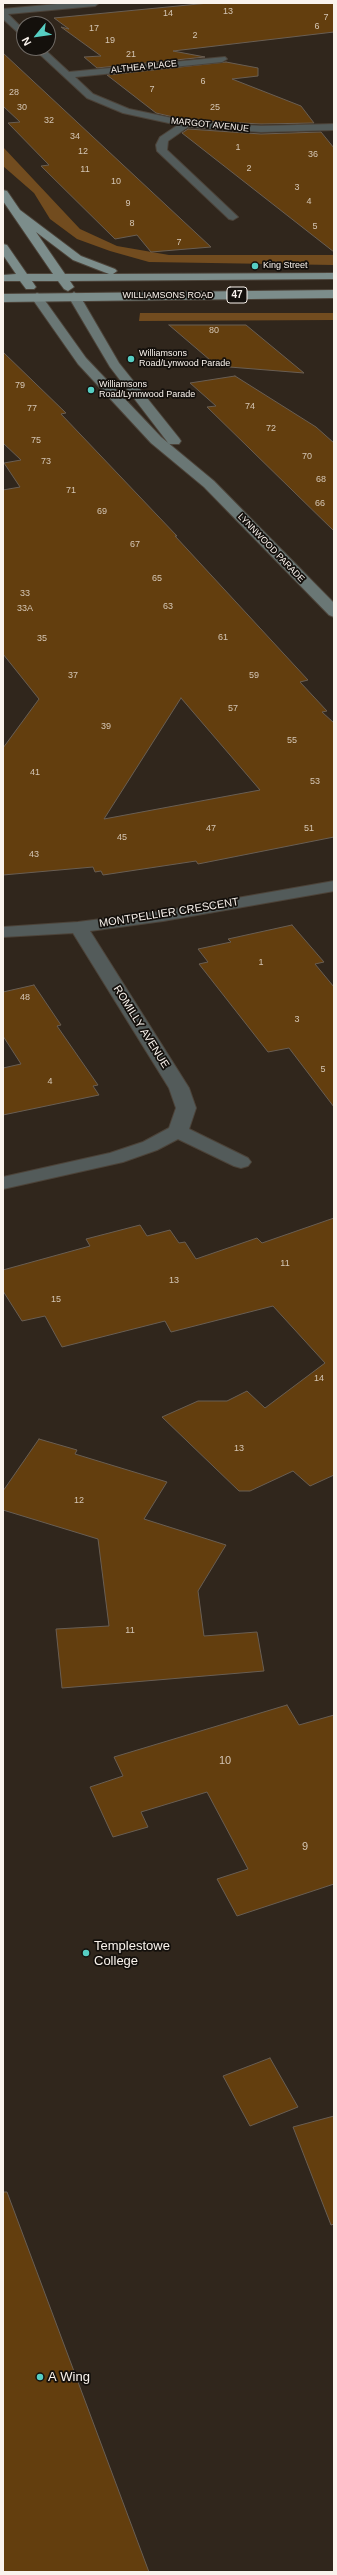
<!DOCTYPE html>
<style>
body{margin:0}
#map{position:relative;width:337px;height:2575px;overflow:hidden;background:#30261c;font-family:Arial,sans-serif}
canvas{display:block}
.frame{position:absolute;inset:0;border:4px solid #faf3ed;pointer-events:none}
.north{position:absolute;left:16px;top:16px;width:40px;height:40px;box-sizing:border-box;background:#14100c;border:1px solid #706b66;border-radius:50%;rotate:241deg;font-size:11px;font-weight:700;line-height:16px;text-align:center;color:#faf3ed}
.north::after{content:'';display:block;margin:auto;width:14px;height:18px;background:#56cec3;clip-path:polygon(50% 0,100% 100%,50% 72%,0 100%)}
</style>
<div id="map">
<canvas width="337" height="2575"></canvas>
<div class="frame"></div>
<div class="north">N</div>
</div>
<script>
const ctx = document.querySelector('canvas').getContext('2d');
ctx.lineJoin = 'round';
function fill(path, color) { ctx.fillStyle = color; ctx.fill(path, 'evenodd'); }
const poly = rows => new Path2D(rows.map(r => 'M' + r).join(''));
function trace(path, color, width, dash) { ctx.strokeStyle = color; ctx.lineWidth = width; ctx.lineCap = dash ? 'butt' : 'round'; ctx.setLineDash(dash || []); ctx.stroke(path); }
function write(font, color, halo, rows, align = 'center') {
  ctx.font = font + ' Arial,sans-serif'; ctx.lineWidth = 3.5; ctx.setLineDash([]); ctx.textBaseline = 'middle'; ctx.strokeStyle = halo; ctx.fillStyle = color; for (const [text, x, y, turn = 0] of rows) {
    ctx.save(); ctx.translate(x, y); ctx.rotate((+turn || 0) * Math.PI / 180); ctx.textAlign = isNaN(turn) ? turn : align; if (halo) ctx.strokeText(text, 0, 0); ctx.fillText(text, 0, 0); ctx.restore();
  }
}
fill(poly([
 [3,147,80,229,117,246,169,255,334,255,334,265,149,262,110,251,77,239,50,219,34,193,3,166],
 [140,313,334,313,334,320,139,321]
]), '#724c1f');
const building = poly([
 [209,3,334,3,334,32,173,51,205,57,97,68,84,57,101,56,61,27,69,29,54,18,209,3],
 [3,53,211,247,151,252,137,235,115,239,41,166,49,165,8,123,20,122,3,106,3,53],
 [226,62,258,68,258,76,232,79,301,106,314,123,261,124,186,120,156,113,107,75,226,62],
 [188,129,261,134,321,132,334,148,334,252,182,133,188,129],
 [169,325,246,325,304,373,217,366,169,325],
 [3,352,66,413,61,414,177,536,175,536,308,680,300,682,327,711,322,712,334,723,334,837,198,864,196,861,103,875,101,871,95,872,93,867,3,875,3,748,39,699,3,654,3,490,20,487,4,463,21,460,3,443,3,352],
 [181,698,260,790,104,819,181,698],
 [235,376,316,427,334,443,334,531,207,407,216,406,190,383,235,376],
 [292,925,324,962,315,964,334,987,334,1107,289,1048,268,1052,199,964,208,962,198,949,231,942,228,939,292,925],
 [34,985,61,1025,57,1026,98,1085,93,1086,99,1095,3,1115,3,1068,21,1064,3,1036,3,992,34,985],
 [334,1218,334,1475,310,1486,293,1471,250,1491,239,1491,162,1417,198,1401,227,1401,247,1391,265,1408,325,1363,273,1306,171,1332,165,1321,62,1347,45,1316,22,1321,3,1291,3,1270,90,1246,86,1239,140,1225,147,1236,170,1230,179,1243,185,1242,196,1259,257,1238,262,1243,334,1218],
 [39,1439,77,1450,75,1454,167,1482,144,1519,226,1545,198,1591,204,1636,257,1632,264,1671,62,1688,56,1629,109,1626,98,1539,3,1510,3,1491,39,1439],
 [287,1705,299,1725,334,1715,334,1884,237,1916,217,1879,248,1869,207,1792,141,1812,148,1827,113,1837,90,1787,123,1776,114,1757,287,1705],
 [270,2058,298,2107,250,2126,223,2076,270,2058],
 [334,2116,334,2224,331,2225,293,2127,334,2116],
 [3,2192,7,2192,149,2572,3,2572,3,2192]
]);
fill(building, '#633e0e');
trace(building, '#695e53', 1);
const minor = poly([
 [68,3,99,3,95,6,8,14,24,30,24,38,3,19,3,9,68,3],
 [33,48,43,48,69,72,225,57,227,59,222,62,75,77,93,94,129,109,186,121,261,126,334,124,334,130,261,132,188,127,168,141,167,150,238,217,233,220,229,219,157,151,156,145,160,137,178,125,123,113,87,98,33,48],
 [334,881,334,891,163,921,90,931,189,1088,196,1108,189,1129,248,1158,251,1162,248,1166,241,1168,234,1166,178,1139,157,1150,123,1162,3,1189,3,1177,110,1153,143,1142,169,1128,176,1108,169,1088,73,933,3,937,3,927,78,922,163,911,334,881]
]);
const secondary = poly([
 [74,292,80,296,119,363,179,438,181,441,179,444,169,444,110,367,68,296,74,292],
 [37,293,41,295,86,358,161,437,214,481,334,603,334,617,329,615,204,487,151,443,78,364,31,297,37,293]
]);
const primary = poly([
 [3,190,7,191,20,210,81,256,115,269,117,271,113,274,334,273,334,279,70,281,74,287,68,291,64,289,58,281,32,281,36,287,34,289,26,289,20,281,3,281,3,275,16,274,3,255,3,244,7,245,27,274,53,274,3,201,3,190],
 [36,232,73,260,109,274,65,274,36,232],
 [334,290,334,298,3,302,3,294,334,290]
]);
trace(minor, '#4c4339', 2);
trace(secondary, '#4c4339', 2);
trace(primary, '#4c4339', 2);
fill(minor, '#535b5a');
fill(secondary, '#6a7775');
fill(primary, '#7c8d8b');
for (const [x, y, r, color] of [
 [255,266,4,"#56cec3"],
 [131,359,4,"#56cec3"],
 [91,390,4,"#56cec3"],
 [86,1953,4,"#56cec3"],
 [40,2377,4,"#56cec3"]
]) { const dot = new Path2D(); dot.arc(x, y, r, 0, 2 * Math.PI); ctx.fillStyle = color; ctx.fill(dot); trace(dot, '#14100c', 1.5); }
write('9px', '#d4c6b5', null, [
 ["13",228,12],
 ["14",168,14],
 ["7",326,18],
 ["6",317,27],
 ["17",94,29],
 ["2",195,36],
 ["19",110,41],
 ["21",131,55],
 ["6",203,82],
 ["7",152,90],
 ["28",14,93],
 ["30",22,108],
 ["25",215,108],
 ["32",49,121],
 ["34",75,137],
 ["1",238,148],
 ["12",83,152],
 ["36",313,155],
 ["2",249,169],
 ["11",85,170],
 ["10",116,182],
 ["3",297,188],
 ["4",309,202],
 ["9",128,204],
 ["8",132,224],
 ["5",315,227],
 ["7",179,243],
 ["80",214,331],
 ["79",20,386],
 ["74",250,407],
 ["77",32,409],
 ["72",271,429],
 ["75",36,441],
 ["70",307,457],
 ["73",46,462],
 ["68",321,480],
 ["71",71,491],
 ["66",320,504],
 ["69",102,512],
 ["67",135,545],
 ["65",157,579],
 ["33",25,594],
 ["63",168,607],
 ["33A",25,609],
 ["61",223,638],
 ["35",42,639],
 ["37",73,676],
 ["59",254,676],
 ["57",233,709],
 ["39",106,727],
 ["55",292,741],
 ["41",35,773],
 ["53",315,782],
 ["47",211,829],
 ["51",309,829],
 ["45",122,838],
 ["43",34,855],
 ["1",261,963],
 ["48",25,998],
 ["3",297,1020],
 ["5",323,1070],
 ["4",50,1082],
 ["11",285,1264],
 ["13",174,1281],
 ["15",56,1300],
 ["14",319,1379],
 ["13",239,1449],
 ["12",79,1501],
 ["11",130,1631]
]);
write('9px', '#faf3ed', '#14100c', [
 ["ALTHEA PLACE",144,67,-6],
 ["MARGOT AVENUE",210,125,6],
 ["WILLIAMSONS ROAD",168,296],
 ["LYNNWOOD PARADE",271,548,46]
]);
write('9px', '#faf3ed', '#14100c', [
 ["King Street",263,266],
 ["Williamsons",139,354],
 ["Road/Lynwood Parade",139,364],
 ["Williamsons",99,385],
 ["Road/Lynnwood Parade",99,395]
], 'left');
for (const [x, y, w] of [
 [237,295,20]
]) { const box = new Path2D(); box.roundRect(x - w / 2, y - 8, w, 16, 3); ctx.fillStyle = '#14100c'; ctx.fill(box); trace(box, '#faf3ed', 1); }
write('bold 10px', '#faf3ed', null, [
 ["47",237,295]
]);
write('11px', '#faf3ed', '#14100c', [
 ["MONTPELLIER CRESCENT",169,913,-9],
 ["ROMILLY AVENUE",141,1027,58]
]);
write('11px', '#d4c6b5', null, [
 ["10",225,1761],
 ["9",305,1847]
]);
write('13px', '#faf3ed', '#14100c', [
 ["Templestowe",94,1946],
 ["College",94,1961],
 ["A Wing",48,2377]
], 'left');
</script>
